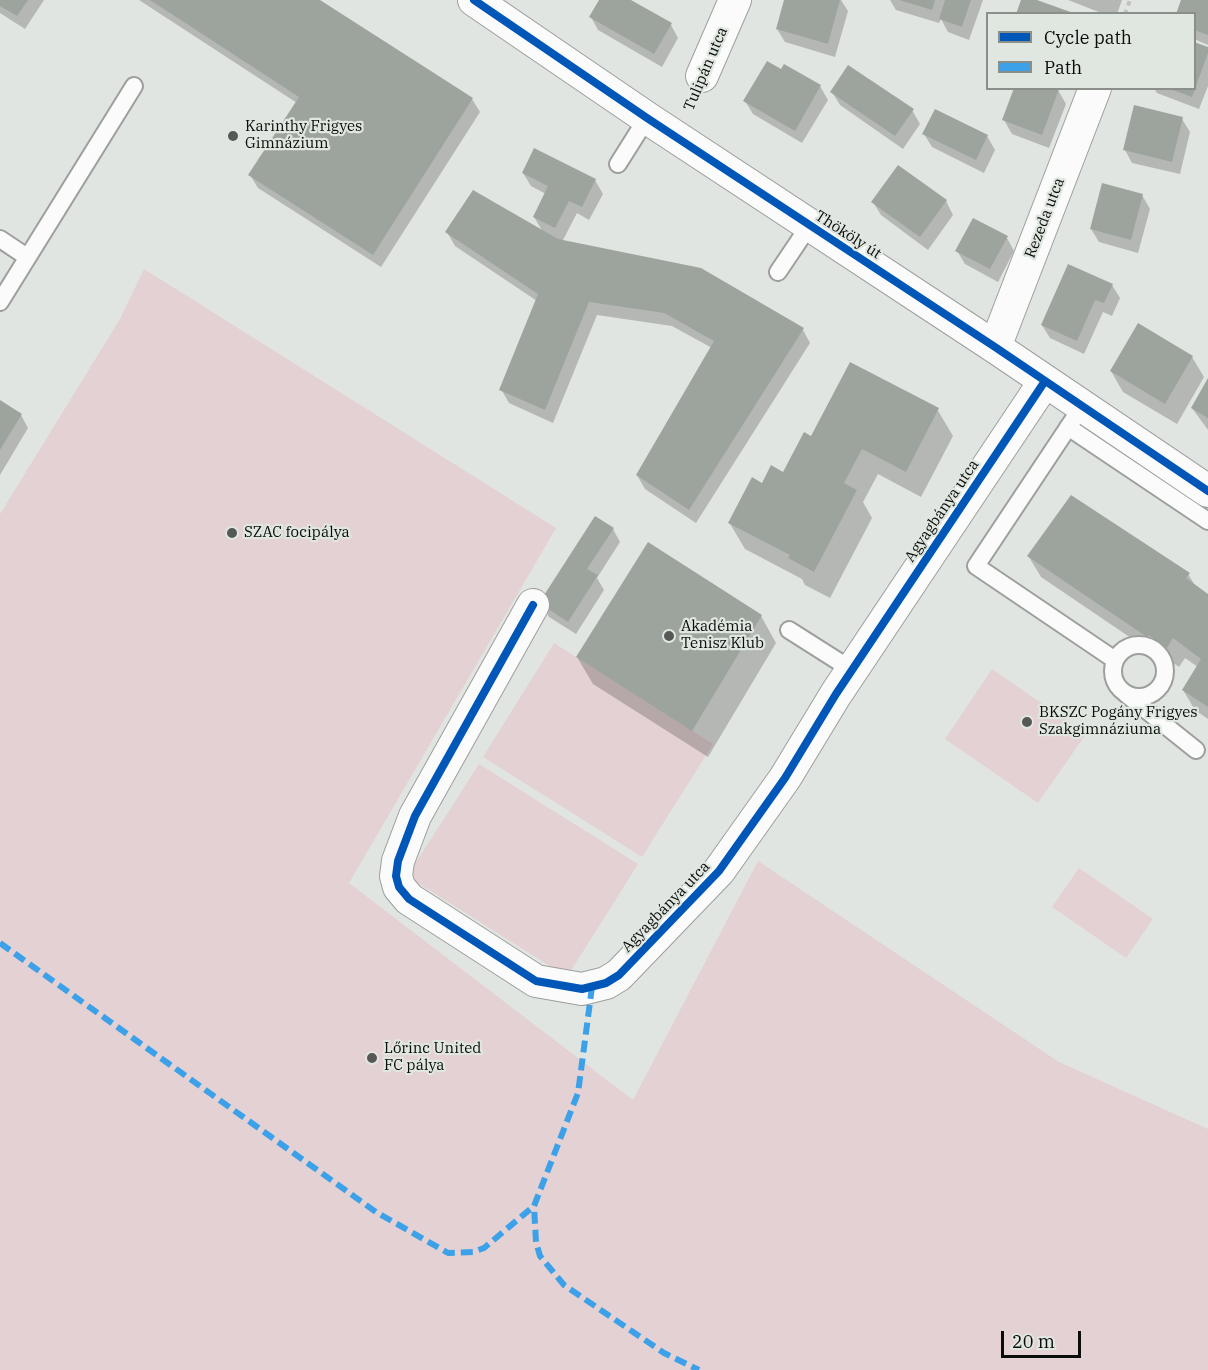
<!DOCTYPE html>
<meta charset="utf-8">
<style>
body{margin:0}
#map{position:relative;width:1208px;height:1370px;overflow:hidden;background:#e1e5e1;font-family:"IBM Plex Serif",serif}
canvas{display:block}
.legend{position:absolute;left:986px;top:12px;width:210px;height:78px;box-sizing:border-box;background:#e0e6e0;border:2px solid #8a8f8a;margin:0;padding:8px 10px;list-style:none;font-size:18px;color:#0a0c0a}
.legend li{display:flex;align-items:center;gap:12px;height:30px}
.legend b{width:30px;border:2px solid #8a8f8a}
.scale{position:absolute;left:1001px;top:1331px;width:80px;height:27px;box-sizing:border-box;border:3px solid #0a0c0a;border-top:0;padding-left:8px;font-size:18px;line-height:21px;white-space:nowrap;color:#0a0c0a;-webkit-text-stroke:4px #e0e6e0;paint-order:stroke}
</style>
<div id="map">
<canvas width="1208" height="1370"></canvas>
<ul class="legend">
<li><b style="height:8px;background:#0057b8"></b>Cycle path</li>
<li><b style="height:8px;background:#3ca1e9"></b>Path</li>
</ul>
<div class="scale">20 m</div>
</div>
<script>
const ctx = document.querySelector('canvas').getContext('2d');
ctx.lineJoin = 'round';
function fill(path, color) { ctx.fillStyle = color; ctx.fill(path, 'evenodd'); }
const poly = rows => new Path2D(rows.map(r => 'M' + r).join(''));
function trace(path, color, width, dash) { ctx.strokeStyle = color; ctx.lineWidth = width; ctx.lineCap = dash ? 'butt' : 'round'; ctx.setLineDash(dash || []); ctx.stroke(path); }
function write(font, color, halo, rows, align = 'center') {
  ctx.font = font + ' "IBM Plex Serif",serif'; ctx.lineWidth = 4.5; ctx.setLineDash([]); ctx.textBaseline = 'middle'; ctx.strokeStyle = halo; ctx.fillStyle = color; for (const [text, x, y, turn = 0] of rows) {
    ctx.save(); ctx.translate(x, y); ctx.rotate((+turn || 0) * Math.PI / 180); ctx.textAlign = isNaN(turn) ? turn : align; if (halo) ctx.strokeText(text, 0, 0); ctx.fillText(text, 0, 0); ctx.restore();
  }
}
fill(poly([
 [144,269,556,528,349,883,633,1100,758,861,1059,1062,1208,1129,1208,1370,0,1370,0,514,120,319],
 [554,643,713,744,642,857,483,757],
 [992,669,1086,734,1038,803,945,739],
 [479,764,638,864,567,977,407,876],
 [1079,868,1153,919,1126,958,1052,907]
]), '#e4d1d3');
fill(poly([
 [0,0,44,0,25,29,0,13],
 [139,0,317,0,472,99,480,112,381,267,258,188,250,175,297,103],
 [600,0,628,0,671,25,678,38,662,67,598,30,591,17],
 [785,0,841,0,848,11,835,57,785,42,777,29],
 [890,0,983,0,969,40,948,32,941,19,939,23,896,10],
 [1068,0,1122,0,1117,14,1104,14],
 [1183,0,1208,0,1208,45,1194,39,1194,14],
 [1208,49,1208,86,1199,109,1157,93,1154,88,1194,88],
 [782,71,820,86,828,100,802,143,753,114,745,101],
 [1016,88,1054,88,1058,90,1066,104,1049,148,1012,134,1004,120],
 [832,92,912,110,920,124,903,149,840,105],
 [1182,119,1190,132,1180,174,1132,163,1125,150],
 [924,134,987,136,995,150,984,173,932,147],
 [523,173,595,180,603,194,589,220,577,213,562,242,803,330,810,343,696,523,645,489,637,475,712,348,672,326,597,315,553,423,509,403,501,389,537,301,455,246,447,232,543,232,534,217,546,194,531,186],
 [1142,195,1150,209,1138,253,1099,242,1091,229],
 [946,201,953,215,928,250,881,215,873,202],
 [1007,238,1014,251,998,282,965,264,957,251],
 [1112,285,1120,298,1112,316,1103,312,1084,354,1050,338,1042,325],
 [1139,325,1192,357,1204,377,1177,424,1123,392,1111,371],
 [1208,381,1208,430,1192,408],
 [0,402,21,415,28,428,0,475],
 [937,409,953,436,921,497,878,474,863,502,872,518,830,598,805,585,802,579,745,549,729,522,763,485],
 [613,529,620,542,597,578,604,590,576,634,549,617,541,603],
 [1029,557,1188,574,1196,587,1208,596,1208,719,1195,710,1183,690,1198,667,1185,658,1179,667,1161,654,1159,657,1041,577],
 [761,616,776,643,708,757,593,684,577,657]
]), '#0003');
fill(poly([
 [0,0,28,0,17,16,0,6],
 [150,0,320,0,473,98,373,255,248,175,299,97],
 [599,0,631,0,672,23,654,54,589,17],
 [784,0,840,0,828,44,776,29],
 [899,0,935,0,932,10],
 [945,0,971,0,962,27,939,19],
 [1021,0,1037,0,1076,14,1016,14],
 [1181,0,1208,0,1208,35,1194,30,1194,14,1176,14],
 [1194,42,1208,47,1208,53,1192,97,1170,89,1194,88],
 [767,61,781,69,784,64,821,85,795,131,743,101],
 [848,65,914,109,895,136,830,92],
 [1014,88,1059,89,1042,135,1002,120],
 [1134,105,1183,117,1172,162,1123,150],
 [935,109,988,135,976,160,922,134],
 [534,148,596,179,582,207,569,201,555,228,533,217,548,186,522,173],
 [898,165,947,200,920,237,871,202],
 [1102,183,1143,194,1131,240,1090,229],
 [473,190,558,239,701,268,804,328,689,510,636,475,714,341,664,313,589,302,545,410,499,390,538,294,445,232],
 [973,218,1008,236,990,269,955,251],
 [1068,264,1113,284,1104,303,1095,300,1077,341,1041,325],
 [1138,323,1193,356,1165,404,1110,371],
 [850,362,939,408,906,472,862,449,844,483,857,490,814,572,788,558,790,555,728,523,752,477,762,483,771,465,783,472,804,432,811,436],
 [1208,378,1208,418,1191,408],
 [0,400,22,414,0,450],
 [1071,495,1190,573,1186,578,1208,594,1208,707,1182,690,1201,659,1173,638,1167,648,1149,635,1147,637,1027,556],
 [595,516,614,528,587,569,598,575,568,622,539,603],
 [648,542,762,615,692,731,576,657]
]), '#9da49d');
const lane = poly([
 [618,164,647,118],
 [0,239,27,257],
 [778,272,809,226],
 [0,302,134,86],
 [1083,405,976,566,1115,660],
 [1068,427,1208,521],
 [789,630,852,670],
 '1113 671a26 26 0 1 1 52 0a26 26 0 1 1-52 0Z',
 [1126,694,1196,750]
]);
const street = poly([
 [474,0,647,118,995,347,1208,491],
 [702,76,735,0],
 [995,347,1095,88],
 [533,605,415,816,398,861,396,876,399,887,409,899,536,981,582,989,606,983,619,975,719,871,785,778,836,694,1045,381]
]);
trace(lane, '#9c9f9c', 20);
trace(street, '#9c9f9c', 34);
trace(poly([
 [1125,14,1130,0]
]), '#c1c2c1', 4, [4.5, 4.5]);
trace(lane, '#fafbfa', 16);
trace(street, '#fafbfa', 32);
trace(poly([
 [0,943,376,1212,448,1253,473,1252,484,1248,534,1206],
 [592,987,578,1093,534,1206,536,1242,540,1256,564,1285,664,1353,699,1370]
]), '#3ca1e9', 6, [12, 6]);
trace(poly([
 [474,0,647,118,995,347,1208,491],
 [533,605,415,816,398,861,396,876,399,887,409,899,536,981,582,989,606,983,619,975,719,871,785,778,836,694,1045,381]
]), '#0057b8', 8);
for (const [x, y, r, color] of [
 [233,136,6,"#555855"],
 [232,533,6,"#555855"],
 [669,636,6,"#555855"],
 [1027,722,6,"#555855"],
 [372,1058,6,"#555855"]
]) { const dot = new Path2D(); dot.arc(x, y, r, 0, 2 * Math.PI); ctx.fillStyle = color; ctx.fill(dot); trace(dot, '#e0e6e0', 2); }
write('15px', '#0a0c0a', '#e0e6e0', [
 ["Tulipán utca",706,69,-67],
 ["Rezeda utca",1045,218,-69],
 ["Thököly út",848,235,33],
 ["Agyagbánya utca",942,511,-56],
 ["Agyagbánya utca",666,907,-46]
]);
write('15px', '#0a0c0a', '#e0e6e0', [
 ["Karinthy Frigyes",245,127],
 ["Gimnázium",245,144],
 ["SZAC focipálya",244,533],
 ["Akadémia",681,627],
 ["Tenisz Klub",681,644],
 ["BKSZC Pogány Frigyes",1039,713],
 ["Szakgimnáziuma",1039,730],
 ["Lőrinc United",384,1049],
 ["FC pálya",384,1066]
], 'left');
</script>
